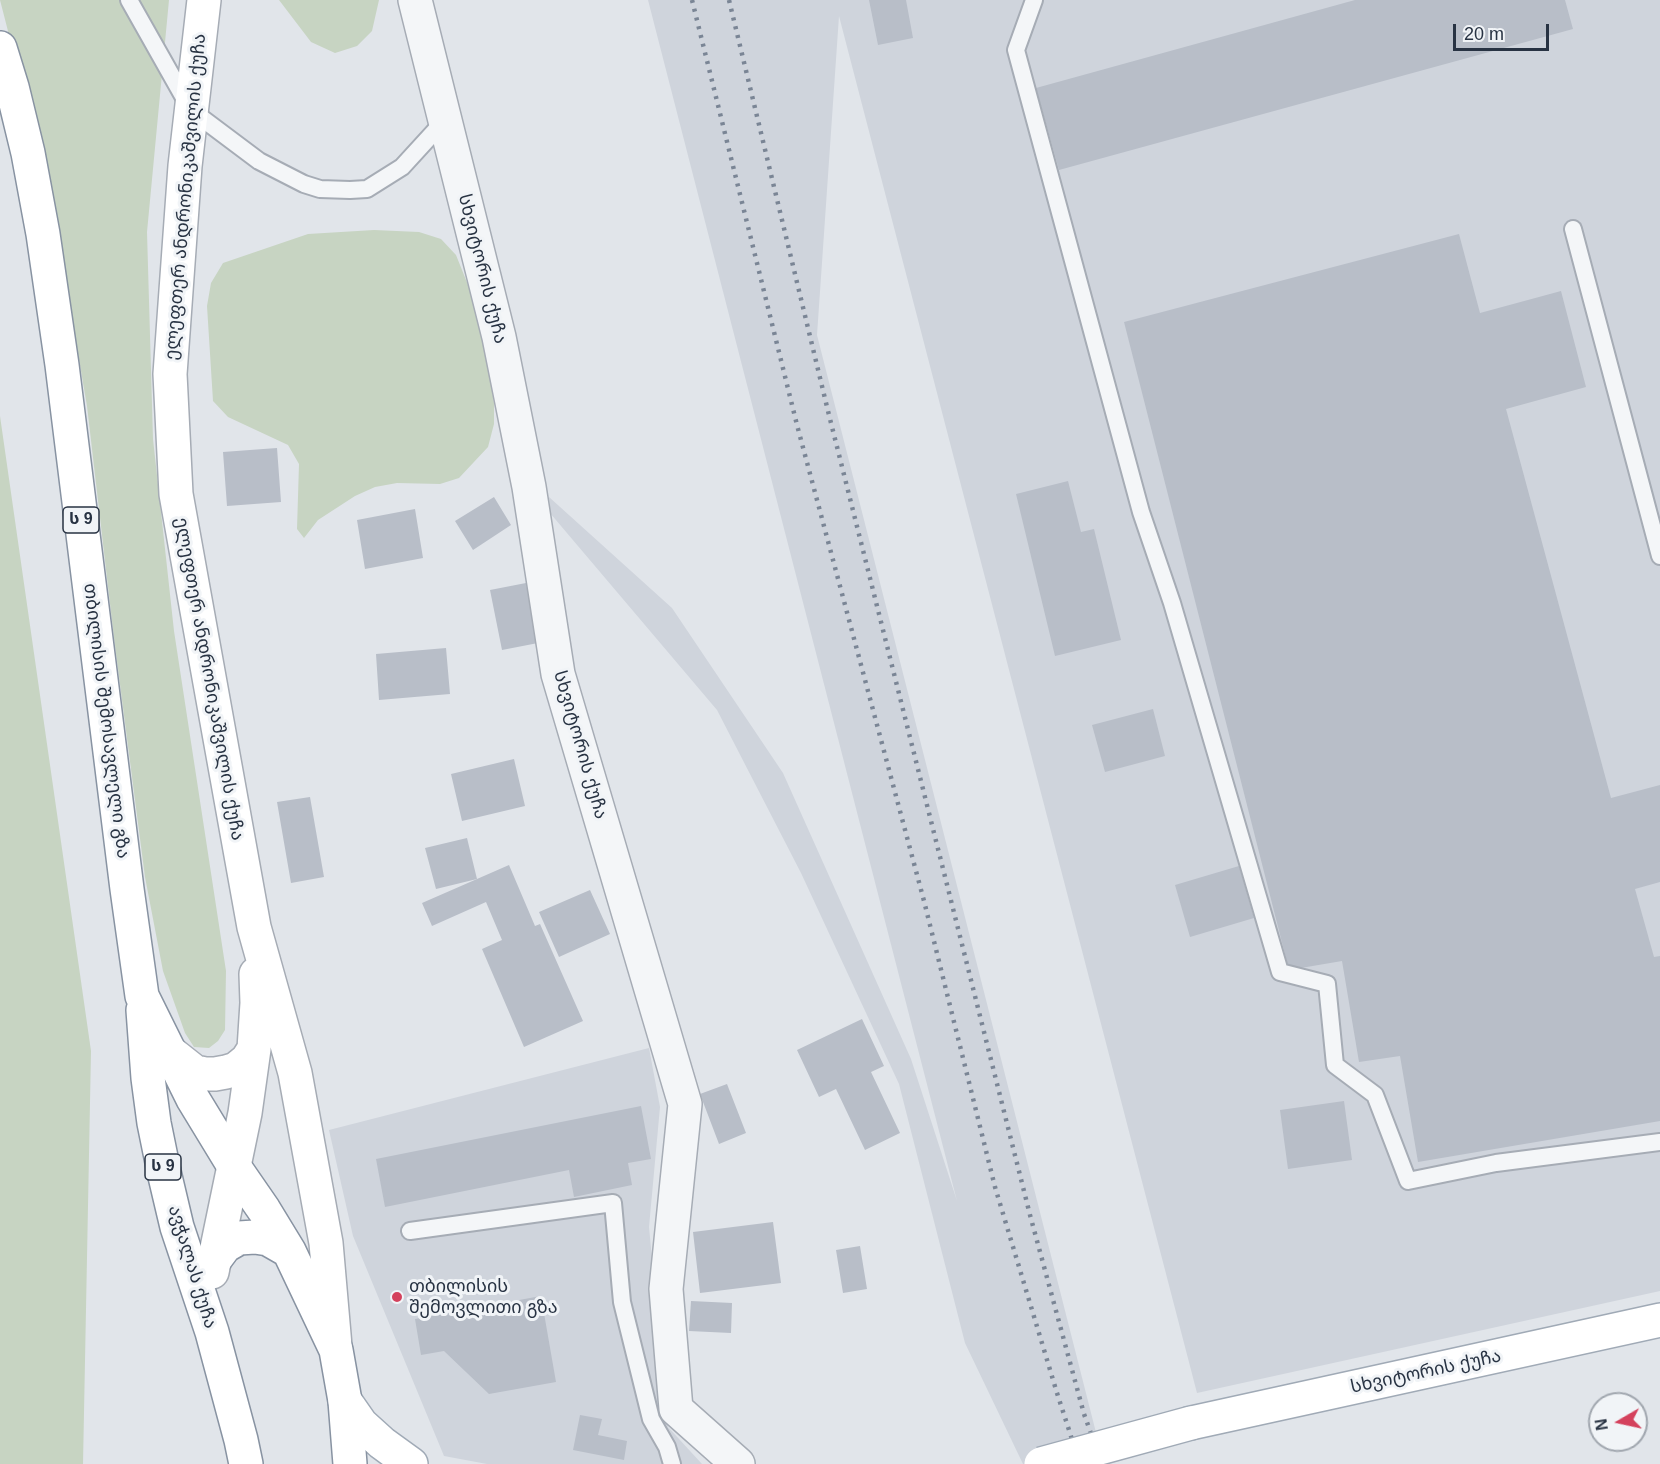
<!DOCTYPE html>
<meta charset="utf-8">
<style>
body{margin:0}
#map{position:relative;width:1660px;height:1464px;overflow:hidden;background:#e1e5ea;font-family:Arial,sans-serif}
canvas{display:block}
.north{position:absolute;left:1588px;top:1392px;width:60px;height:60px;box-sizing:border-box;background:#f1f4f7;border:2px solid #a1a7af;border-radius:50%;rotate:261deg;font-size:16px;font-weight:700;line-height:24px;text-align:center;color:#283343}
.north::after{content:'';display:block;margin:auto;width:21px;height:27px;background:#d4415c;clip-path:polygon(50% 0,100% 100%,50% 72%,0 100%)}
.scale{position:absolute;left:1453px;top:24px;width:96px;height:27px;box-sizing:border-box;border:3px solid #283343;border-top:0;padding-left:8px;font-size:18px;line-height:21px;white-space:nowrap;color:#283343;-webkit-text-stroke:4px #f1f4f7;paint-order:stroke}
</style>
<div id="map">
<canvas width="1660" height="1464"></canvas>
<div class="north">N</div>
<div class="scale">20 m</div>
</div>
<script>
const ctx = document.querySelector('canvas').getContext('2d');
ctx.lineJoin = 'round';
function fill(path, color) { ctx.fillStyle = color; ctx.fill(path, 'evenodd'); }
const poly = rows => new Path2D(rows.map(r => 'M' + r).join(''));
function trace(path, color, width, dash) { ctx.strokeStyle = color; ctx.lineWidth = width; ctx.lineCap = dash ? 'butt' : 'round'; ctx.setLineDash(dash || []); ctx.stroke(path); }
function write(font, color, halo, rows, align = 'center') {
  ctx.font = font + ' Arial,"Noto Sans Georgian",sans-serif'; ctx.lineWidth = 6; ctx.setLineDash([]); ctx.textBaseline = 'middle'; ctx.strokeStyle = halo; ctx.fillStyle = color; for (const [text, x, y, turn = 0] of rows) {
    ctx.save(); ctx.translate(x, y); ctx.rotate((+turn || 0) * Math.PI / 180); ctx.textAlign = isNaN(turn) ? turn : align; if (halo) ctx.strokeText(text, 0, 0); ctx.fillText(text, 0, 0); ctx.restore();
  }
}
fill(poly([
 [648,0,1660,0,1660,1291,1197,1393,839,16,817,335,1104,1464,1023,1464,965,1343,899,1084,801,873,717,710,550,513,549,497,672,608,783,773,911,1059,957,1201],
 [649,1048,660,1107,649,1227,668,1427,702,1464,487,1464,444,1456,353,1236,329,1130]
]), '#cfd4dc');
fill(poly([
 [0,0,169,0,147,232,153,439,174,631,226,971,225,1030,218,1041,209,1048,194,1047,185,1033,163,971,145,877,114,638,87,406,52,202],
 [279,0,379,0,372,31,357,46,335,53,311,42],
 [374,230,419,232,441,239,456,255,480,315,494,403,494,424,488,447,459,478,440,484,397,483,375,487,355,496,318,520,304,538,297,529,299,464,288,445,228,417,213,401,207,306,211,283,223,263,308,234],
 [0,416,91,1051,83,1464,0,1464]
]), '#c7d4c2');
fill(poly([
 [869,0,906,0,913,38,878,45],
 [1355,0,1565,0,1573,29,1059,170,1036,88],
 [1459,234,1480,313,1561,291,1586,387,1506,409,1611,798,1660,785,1660,882,1635,889,1654,957,1660,956,1660,1121,1418,1162,1400,1056,1359,1062,1342,961,1289,970,1124,322],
 [277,448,281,502,227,506,223,452],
 [1068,481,1081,532,1094,529,1121,640,1055,656,1016,494],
 [494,497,511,525,473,550,455,521],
 [415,509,423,558,365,569,357,520],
 [526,583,538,643,502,650,490,590],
 [446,648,450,694,379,700,376,654],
 [1153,709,1165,756,1105,772,1092,725],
 [514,759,525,806,462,821,451,774],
 [310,797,324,877,291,883,277,802],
 [467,838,477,879,509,865,535,926,540,924,583,1021,524,1047,482,949,502,940,486,902,432,926,422,903,477,879,436,889,425,848],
 [1239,866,1254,918,1190,937,1175,885],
 [590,890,610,934,559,957,539,912],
 [862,1019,884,1066,871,1072,900,1133,865,1150,836,1089,819,1097,797,1050],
 [727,1084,746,1133,719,1144,700,1094],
 [1344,1101,1352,1160,1288,1169,1280,1110],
 [641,1106,651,1159,628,1163,632,1185,574,1197,569,1170,385,1207,376,1159],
 [773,1222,781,1283,700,1293,693,1232],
 [860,1246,867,1289,843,1293,836,1250],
 [541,1296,556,1382,489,1394,444,1351,421,1355,415,1319],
 [691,1301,732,1303,731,1333,689,1331],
 [580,1415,602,1419,598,1435,627,1441,624,1460,573,1450]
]), '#b8bec8');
const service = poly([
 [129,0,191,110,259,161,304,184,320,189,350,190,367,189,402,167,445,120],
 [1034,0,1016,50,1141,512,1172,603,1280,972,1327,984,1335,1065,1375,1095,1408,1181,1496,1163,1660,1142],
 [1573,229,1660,556],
 [410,1231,613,1203,622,1302,651,1419,667,1447,672,1464]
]);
const minor = poly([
 [415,0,499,337,529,487,558,674,685,1104,666,1289,676,1409,738,1464]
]);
const secondary = poly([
 [204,0,185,166,170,374,176,494,254,927,295,1073,326,1243,335,1346],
 [171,1053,195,1072,205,1074,215,1074,226,1072,236,1069,247,1060,254,1049],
 [212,1272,245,1113,254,1049,257,1003,256,974]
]);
const primary = poly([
 [345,1401,361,1424,382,1443,411,1464],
 [1191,1423,1660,1320]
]);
const trunk = poly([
 [0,48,12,87,28,153,43,234,62,365,127,889,142,996,193,1099,235,1168,264,1210,289,1251,336,1350,345,1401,350,1464],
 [143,1010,148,1078,154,1123,164,1172,177,1227,212,1332,241,1440,246,1464],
 [213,1262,225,1246,239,1238,255,1237,268,1239,289,1251]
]);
trace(service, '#a6acb5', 20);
trace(minor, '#a6acb5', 36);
trace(secondary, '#a6acb5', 36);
trace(primary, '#a0aab6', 36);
trace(trunk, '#8893a2', 36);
trace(service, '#f4f6f8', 16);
trace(minor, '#f4f6f8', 33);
trace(secondary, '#fff', 33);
trace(primary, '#fff', 33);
trace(trunk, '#fff', 33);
trace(poly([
 [692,0,797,425,924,901,995,1187,1057,1393,1080,1464],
 [729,0,828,411,1030,1215,1084,1414,1102,1464]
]), '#7a8595', 4.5, [3, 6]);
const primaryBridge = poly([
 [1041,1464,1191,1423]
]);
trace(primaryBridge, '#a0aab6', 36, []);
trace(primaryBridge, '#fff', 33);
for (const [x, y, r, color] of [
 [397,1297,6,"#d4415c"]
]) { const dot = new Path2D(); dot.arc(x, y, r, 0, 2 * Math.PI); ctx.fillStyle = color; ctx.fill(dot); trace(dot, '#f1f4f7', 2); }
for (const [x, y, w] of [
 [81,520,36],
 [163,1167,36]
]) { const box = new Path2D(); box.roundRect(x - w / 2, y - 13, w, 26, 4.5); ctx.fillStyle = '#f1f4f7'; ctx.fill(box); trace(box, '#283343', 1.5); }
write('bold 16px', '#283343', null, [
 ["ს 9",81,520],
 ["ს 9",163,1167]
]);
write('18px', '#283343', '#f1f4f7', [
 ["ელეფთერ ანდრონიკაშვილის ქუჩა",186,197,-85],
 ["სხვიტორის ქუჩა",482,269,76],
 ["ელეფთერ ანდრონიკაშვილის ქუჩა",209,679,80],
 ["თბილისის შემოსავლელი გზა",106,721,83],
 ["სხვიტორის ქუჩა",580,745,74],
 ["ავჭალას ქუჩა",192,1267,73],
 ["სხვიტორის ქუჩა",1426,1372,-12]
]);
write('18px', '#283343', '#f1f4f7', [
 ["თბილისის",409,1287],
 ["შემოვლითი გზა",409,1308]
], 'left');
</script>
